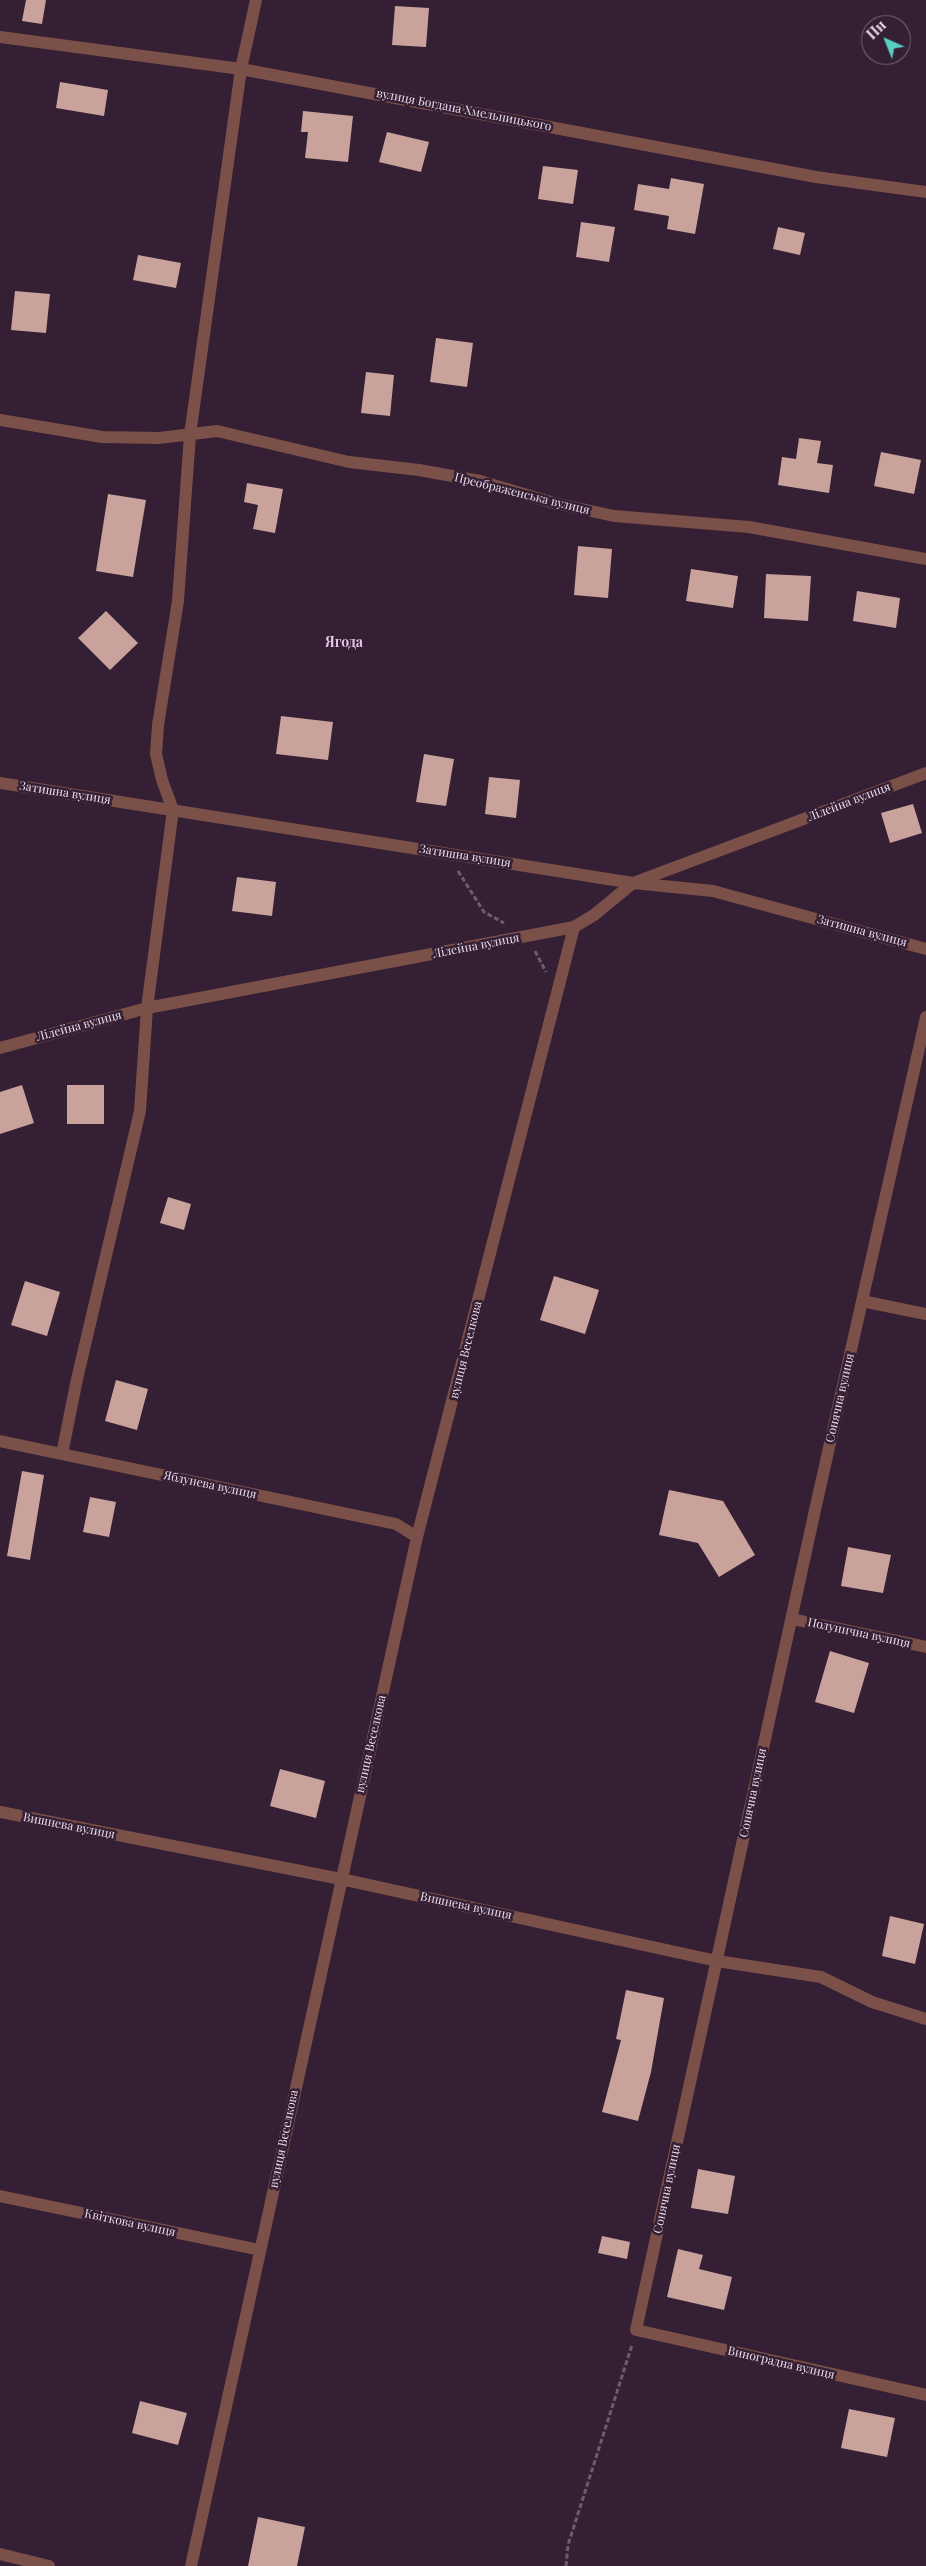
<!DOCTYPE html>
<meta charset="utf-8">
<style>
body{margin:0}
#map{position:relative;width:926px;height:2566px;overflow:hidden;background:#341f34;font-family:"Playfair Display",serif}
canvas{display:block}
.north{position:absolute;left:861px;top:15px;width:50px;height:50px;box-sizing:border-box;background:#341f34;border:1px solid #7d6b7d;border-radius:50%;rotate:316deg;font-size:14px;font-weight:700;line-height:20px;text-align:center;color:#eadcea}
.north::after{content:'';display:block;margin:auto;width:18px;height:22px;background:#57cec2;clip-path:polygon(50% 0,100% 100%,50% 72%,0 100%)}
</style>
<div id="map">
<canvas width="926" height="2566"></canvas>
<div class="north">Пн</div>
</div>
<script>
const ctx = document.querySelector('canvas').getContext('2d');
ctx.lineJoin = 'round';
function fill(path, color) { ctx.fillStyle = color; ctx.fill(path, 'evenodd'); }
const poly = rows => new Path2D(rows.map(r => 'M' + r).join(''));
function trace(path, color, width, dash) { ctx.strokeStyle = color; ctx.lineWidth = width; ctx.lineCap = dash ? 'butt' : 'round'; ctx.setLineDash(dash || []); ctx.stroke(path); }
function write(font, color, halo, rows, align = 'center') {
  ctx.font = font + ' "Playfair Display",serif'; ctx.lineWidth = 5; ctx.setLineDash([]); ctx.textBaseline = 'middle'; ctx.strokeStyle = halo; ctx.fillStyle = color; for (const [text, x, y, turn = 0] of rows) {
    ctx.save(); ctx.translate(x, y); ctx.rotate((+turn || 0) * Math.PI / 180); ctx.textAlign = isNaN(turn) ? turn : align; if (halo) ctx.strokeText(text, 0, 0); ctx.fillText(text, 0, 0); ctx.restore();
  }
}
fill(poly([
 [26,0,46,0,42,24,22,21],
 [395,6,429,8,426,47,392,45],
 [60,82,108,90,104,116,56,108],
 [303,111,353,116,348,162,305,158,308,132,301,132],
 [387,132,429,142,421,172,379,162],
 [543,166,578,170,573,204,538,199],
 [671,178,704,184,695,234,667,229,669,216,634,210,638,184,669,189],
 [581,222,615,227,609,262,576,257],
 [778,227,805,233,800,255,773,249],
 [138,255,181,263,176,288,133,280],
 [15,291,50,294,46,333,11,330],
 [436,338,473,343,467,387,430,382],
 [366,372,394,375,390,416,361,413],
 [799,438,821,441,817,463,833,465,829,493,778,485,782,457,796,459],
 [881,452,921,460,914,494,874,486],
 [247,483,283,489,275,533,253,529,258,505,244,502],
 [108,494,146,500,133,577,96,571],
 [578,546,612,549,608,598,574,595],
 [691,569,738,576,733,608,686,601],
 [766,574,811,576,808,621,764,618],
 [857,591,900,598,896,628,853,621],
 [106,611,138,643,110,670,78,638],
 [281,716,333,722,328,760,276,754],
 [424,754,454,759,446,806,416,802],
 [489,777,520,780,516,818,485,814],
 [913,804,922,833,890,843,881,813],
 [237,877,276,882,272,916,232,911],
 [22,1085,34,1123,0,1134,0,1092],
 [67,1085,104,1085,104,1124,67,1124],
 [168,1197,191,1204,184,1230,160,1223],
 [554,1276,599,1290,585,1334,540,1320],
 [25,1281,60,1292,47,1336,11,1325],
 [116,1380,148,1389,137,1430,105,1421],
 [22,1471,44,1475,30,1560,7,1556],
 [669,1490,723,1501,755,1555,719,1577,698,1543,659,1535],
 [90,1497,116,1502,109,1537,83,1532],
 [848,1547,891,1555,883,1593,841,1586],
 [830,1651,869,1663,854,1713,815,1702],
 [280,1769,325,1781,316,1818,270,1806],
 [890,1916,924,1924,915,1964,882,1956],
 [626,1990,664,1998,651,2072,638,2121,602,2112,621,2040,616,2039],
 [698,2169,735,2176,728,2214,691,2208],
 [602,2236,630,2242,627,2259,598,2253],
 [678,2249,703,2255,699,2269,732,2277,724,2310,667,2297],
 [140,2401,187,2413,178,2445,132,2433],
 [849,2409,895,2418,887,2457,841,2448],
 [258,2517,305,2527,297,2566,248,2566]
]), '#caa29c');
trace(poly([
 [458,871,484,912,504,923],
 [535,951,546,972],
 [566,2566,568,2545,632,2345]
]), '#6e5b6e', 3, [5, 2.5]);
trace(poly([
 [0,37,241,69,816,177,926,192],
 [0,420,102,437,159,438,217,431,349,462,419,470,480,481,554,503,614,516,749,527,926,559],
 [0,783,633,883,713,891,926,949],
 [926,1017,817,1501,636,2330,926,2395],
 [0,1048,147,1008,574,927,594,915,633,883,926,773],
 [862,1301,926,1314],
 [0,1441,396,1524,417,1537],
 [62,1454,77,1379,140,1111,147,1008,173,810,162,780,156,754,158,725,178,601,190,435,241,69,256,0],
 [792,1619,926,1647],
 [0,1812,341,1879,717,1961,821,1977,872,2002,926,2019],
 [0,2196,260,2250],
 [0,2554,49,2566],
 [191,2566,417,1537,574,927]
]), '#7b5048', 12);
write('12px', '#eadcea', '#341f34', [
 ["вулиця Богдана Хмельницького",464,110,11],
 ["Преображенська вулиця",522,494,14],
 ["Затишна вулиця",65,793,9],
 ["Лілейна вулиця",849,802,-21],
 ["Затишна вулиця",465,856,9],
 ["Затишна вулиця",862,931,15],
 ["Лілейна вулиця",476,946,-11],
 ["Лілейна вулиця",79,1026,-15],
 ["вулиця Веселкова",466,1350,-76],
 ["Сонячна вулиця",840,1398,-77],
 ["Яблунева вулиця",210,1485,12],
 ["Полунична вулиця",859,1633,12],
 ["вулиця Веселкова",371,1744,-77],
 ["Сонячна вулиця",753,1793,-78],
 ["Вишнева вулиця",69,1826,11],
 ["Вишнева вулиця",466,1906,12],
 ["вулиця Веселкова",284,2139,-78],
 ["Сонячна вулиця",667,2189,-78],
 ["Квіткова вулиця",130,2223,12],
 ["Виноградна вулиця",781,2363,13]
]);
write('bold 14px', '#e1c5e0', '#341f34', [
 ["Ягода",344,643]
]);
</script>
